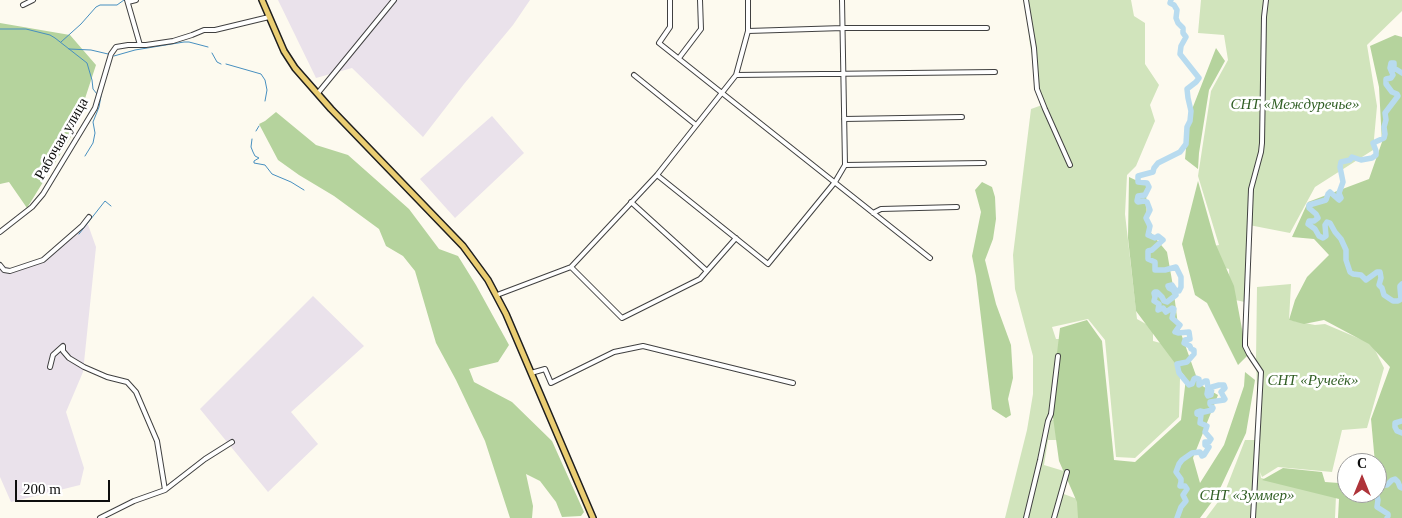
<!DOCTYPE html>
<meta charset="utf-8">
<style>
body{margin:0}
#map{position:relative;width:1402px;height:518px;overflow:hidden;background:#fdfaef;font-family:Georgia,serif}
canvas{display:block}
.north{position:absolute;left:1337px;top:453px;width:50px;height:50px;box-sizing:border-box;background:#fff;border:1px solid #9e9e9e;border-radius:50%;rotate:0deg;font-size:14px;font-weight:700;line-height:20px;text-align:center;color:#0d0d0d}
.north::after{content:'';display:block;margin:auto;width:18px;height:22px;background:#ae343a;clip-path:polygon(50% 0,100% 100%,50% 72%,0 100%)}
.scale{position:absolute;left:15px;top:480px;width:95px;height:22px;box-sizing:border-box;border:2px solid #0d0d0d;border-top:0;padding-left:6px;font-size:15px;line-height:18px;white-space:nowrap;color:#0d0d0d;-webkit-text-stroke:4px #fff;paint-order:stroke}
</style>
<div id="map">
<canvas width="1402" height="518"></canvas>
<div class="north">С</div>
<div class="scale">200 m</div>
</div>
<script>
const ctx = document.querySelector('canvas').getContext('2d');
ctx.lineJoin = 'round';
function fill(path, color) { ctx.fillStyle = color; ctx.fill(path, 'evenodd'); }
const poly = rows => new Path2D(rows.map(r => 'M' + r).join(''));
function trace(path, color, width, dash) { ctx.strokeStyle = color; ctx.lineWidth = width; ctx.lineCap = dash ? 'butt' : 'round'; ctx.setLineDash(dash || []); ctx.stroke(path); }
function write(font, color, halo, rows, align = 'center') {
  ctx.font = font + ' Georgia,serif'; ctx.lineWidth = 5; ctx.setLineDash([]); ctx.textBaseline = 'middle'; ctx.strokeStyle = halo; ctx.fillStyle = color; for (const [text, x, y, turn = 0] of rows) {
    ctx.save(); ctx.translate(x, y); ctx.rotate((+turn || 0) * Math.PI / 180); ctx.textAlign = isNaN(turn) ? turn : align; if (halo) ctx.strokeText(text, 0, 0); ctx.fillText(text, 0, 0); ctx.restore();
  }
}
fill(poly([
 [278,0,530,0,513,25,464,84,423,137,352,68,316,78],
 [492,116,524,153,455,218,420,179],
 [86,219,96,247,83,372,66,412,84,468,80,485,11,502,0,477,0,264,12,269,45,257,70,236],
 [313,296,364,346,291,412,318,444,268,492,200,409]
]), '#eae2eb');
fill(poly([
 [1025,0,1131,0,1134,16,1145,23,1145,64,1159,85,1150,105,1155,121,1136,166,1127,175,1125,214,1137,319,1153,328,1153,341,1176,347,1180,378,1179,417,1135,458,1116,457,1105,340,1088,319,1052,327,1056,339,1078,339,1049,419,1070,423,1071,440,1048,440,1044,465,1067,472,1061,493,1080,500,1079,518,1005,518,1027,430,1033,394,1033,356,1015,289,1013,255,1031,109,1045,104,1038,86,1030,45],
 [1201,0,1402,0,1402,11,1367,45,1377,106,1373,150,1315,187,1290,233,1249,225,1245,302,1230,299,1229,269,1210,264,1208,247,1219,245,1198,176,1211,91,1228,60,1224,35,1198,33],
 [1291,284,1289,320,1315,325,1325,324,1372,344,1384,368,1367,428,1342,430,1332,472,1278,467,1262,477,1260,472,1261,478,1336,496,1335,518,1206,518,1224,494,1245,440,1259,440,1256,360,1257,287]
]), '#d1e4bc');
fill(poly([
 [0,23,70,35,96,65,74,132,27,208,9,182,0,184],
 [1395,35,1402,37,1402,518,1338,518,1339,499,1262,480,1283,468,1322,472,1325,482,1339,483,1344,464,1347,467,1347,493,1377,493,1377,463,1375,463,1371,419,1390,367,1369,344,1324,320,1304,324,1289,320,1295,300,1307,277,1329,255,1314,239,1292,237,1308,202,1369,179,1382,142,1379,87,1370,46],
 [1216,48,1225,61,1209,90,1199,153,1198,169,1185,159,1189,117],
 [276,112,316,145,348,155,409,209,439,249,458,256,476,285,509,345,498,362,469,369,474,382,512,402,552,441,584,512,581,516,562,517,556,502,540,481,526,474,533,506,532,518,510,518,485,441,456,380,436,343,415,271,403,256,386,246,379,229,334,196,299,175,278,160,259,124,265,121],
 [1129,177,1146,185,1147,228,1167,252,1173,286,1178,325,1199,384,1218,395,1193,458,1200,483,1224,445,1244,386,1245,372,1255,380,1246,433,1217,495,1200,518,1078,518,1077,502,1059,461,1051,403,1060,328,1087,320,1102,341,1114,460,1135,462,1181,420,1186,378,1136,311,1128,238],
 [1198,181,1216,245,1234,286,1247,356,1238,365,1207,303,1195,295,1182,244],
 [982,182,992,187,995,197,996,219,993,239,985,260,996,304,1011,345,1013,378,1008,399,1011,415,1006,418,992,409,976,276,972,256,981,212,975,190]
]), '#b5d39d');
trace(poly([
 [0,29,26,29,50,35,55,38,87,63,92,80,93,89,97,94],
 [61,42,81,24,96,7,100,5,117,5,124,0],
 [69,49,91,50,108,54],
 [212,53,217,62,221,64],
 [114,56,135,50,184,42,189,42,208,47],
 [226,64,261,74,265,80,267,90,265,101],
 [256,131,259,126],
 [252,139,251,147,253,152,255,156,259,158,254,161,254,163,265,165,272,174,291,182,304,190],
 [85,156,93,143,95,133,93,122,99,107,101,96],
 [79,234,105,201,111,206]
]), '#478fbf', 1);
trace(poly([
 [1171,0,1170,3,1174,5,1177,10,1176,18,1178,23,1183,28,1183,33,1186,37,1181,46,1180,54,1199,78,1196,82,1187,89,1188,98,1191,111,1190,121,1187,127,1186,144,1180,152,1158,163,1154,168,1153,172,1138,176,1138,182,1147,183,1149,187,1145,195,1138,196,1137,201,1138,202,1144,201,1147,202,1150,210,1146,218,1150,226,1148,235,1155,238,1158,236,1163,240,1152,250,1148,251,1148,259,1155,262,1155,270,1165,270,1176,267,1181,277,1181,287,1179,291,1176,291,1172,285,1168,286,1169,288,1173,290,1176,295,1167,302,1164,301,1162,297,1157,292,1155,292,1154,293,1155,297,1154,301,1159,304,1158,310,1163,308,1166,312,1172,308,1174,309,1172,318,1180,325,1175,332,1178,333,1189,332,1190,339,1185,340,1184,343,1190,346,1191,349,1194,350,1194,354,1187,362,1177,364,1179,373,1189,385,1192,384,1194,379,1196,378,1199,379,1199,385,1205,381,1207,381,1208,388,1207,394,1208,396,1211,395,1212,387,1219,385,1224,385,1225,388,1221,392,1225,399,1224,400,1210,402,1210,404,1213,408,1212,410,1204,412,1200,411,1197,412,1197,414,1201,415,1200,423,1207,426,1205,432,1211,439,1209,442,1205,442,1205,445,1209,447,1204,455,1202,456,1200,452,1192,453,1182,460,1179,464,1176,472,1181,479,1181,482,1180,486,1185,486,1187,489,1183,495,1186,501,1181,507,1177,518],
 [1402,73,1394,68,1394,63,1391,63,1390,68,1393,75,1391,78,1386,79,1386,84,1392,92,1397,94,1398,96,1385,113,1386,120,1384,127,1385,134,1384,138,1373,143,1376,151,1376,155,1372,158,1361,160,1352,157,1350,160,1341,162,1340,167,1343,182,1339,193,1341,198,1339,200,1330,192,1328,194,1326,200,1309,205,1309,208,1316,214,1318,218,1314,221,1309,221,1308,224,1315,229,1319,236,1323,238,1326,236,1325,225,1327,222,1330,223,1335,232,1341,239,1346,250,1346,260,1350,272,1353,274,1361,275,1366,280,1377,272,1380,272,1381,278,1379,285,1382,288,1384,295,1393,301,1398,301,1401,299,1400,288,1400,286,1402,284],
 [1402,421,1395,423,1395,427,1397,431,1402,433],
 [1377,487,1379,485,1387,485,1392,480,1395,479,1398,482,1400,487,1402,488],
 [1376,493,1378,500,1377,507,1388,514,1388,516,1387,518]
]), '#b8dbef', 5.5);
const minor = poly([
 [127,0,140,45],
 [670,0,670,27,659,43,930,258],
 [1026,0,1034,48,1037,89,1045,109,1070,165],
 [128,2,136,0],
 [23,5,33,0],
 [748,31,843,28,987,28],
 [679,58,701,29,700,0],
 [634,75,696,125],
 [736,75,995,72],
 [318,93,394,0],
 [844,119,962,117],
 [845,165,984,163],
 [657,175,768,264,835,182,845,165,842,0],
 [631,202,707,271],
 [873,213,881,209,957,207],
 [0,232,32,207,43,194,95,108,111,54,116,47,128,45,146,45,173,41,192,35,204,30,215,30,269,17],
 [0,265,4,270,10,271,43,260,82,226,89,217],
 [571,267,622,318,700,279,736,238],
 [497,295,571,267,657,175,736,75,748,31,748,0],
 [50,367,53,355,63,346,63,351,69,358,84,367,107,377,127,382,136,392,157,441,165,490],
 [531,373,545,369,551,383,614,352,643,346,793,383],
 [100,518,134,501,165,490,205,459,232,442],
 [1026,518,1040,460,1048,421,1051,414,1058,356],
 [1054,518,1067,472],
 [1253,518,1261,372,1249,354,1245,346,1245,340,1251,189,1261,152,1262,143,1264,17,1266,0]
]);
const major = poly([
 [262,0,284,51,295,68,331,109,463,246,488,280,506,314,593,518]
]);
trace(minor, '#404040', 6);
trace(major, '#1e1e1e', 8);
trace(minor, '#fff', 4);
trace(major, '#eacd72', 5);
write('italic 15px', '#305e24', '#fff', [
 ["СНТ «Междуречье»",1295,105],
 ["СНТ «Ручеёк»",1313,381],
 ["СНТ «Зуммер»",1247,496]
]);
write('15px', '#0d0d0d', '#fff', [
 ["Рабочая улица",62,139,-60]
]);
</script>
